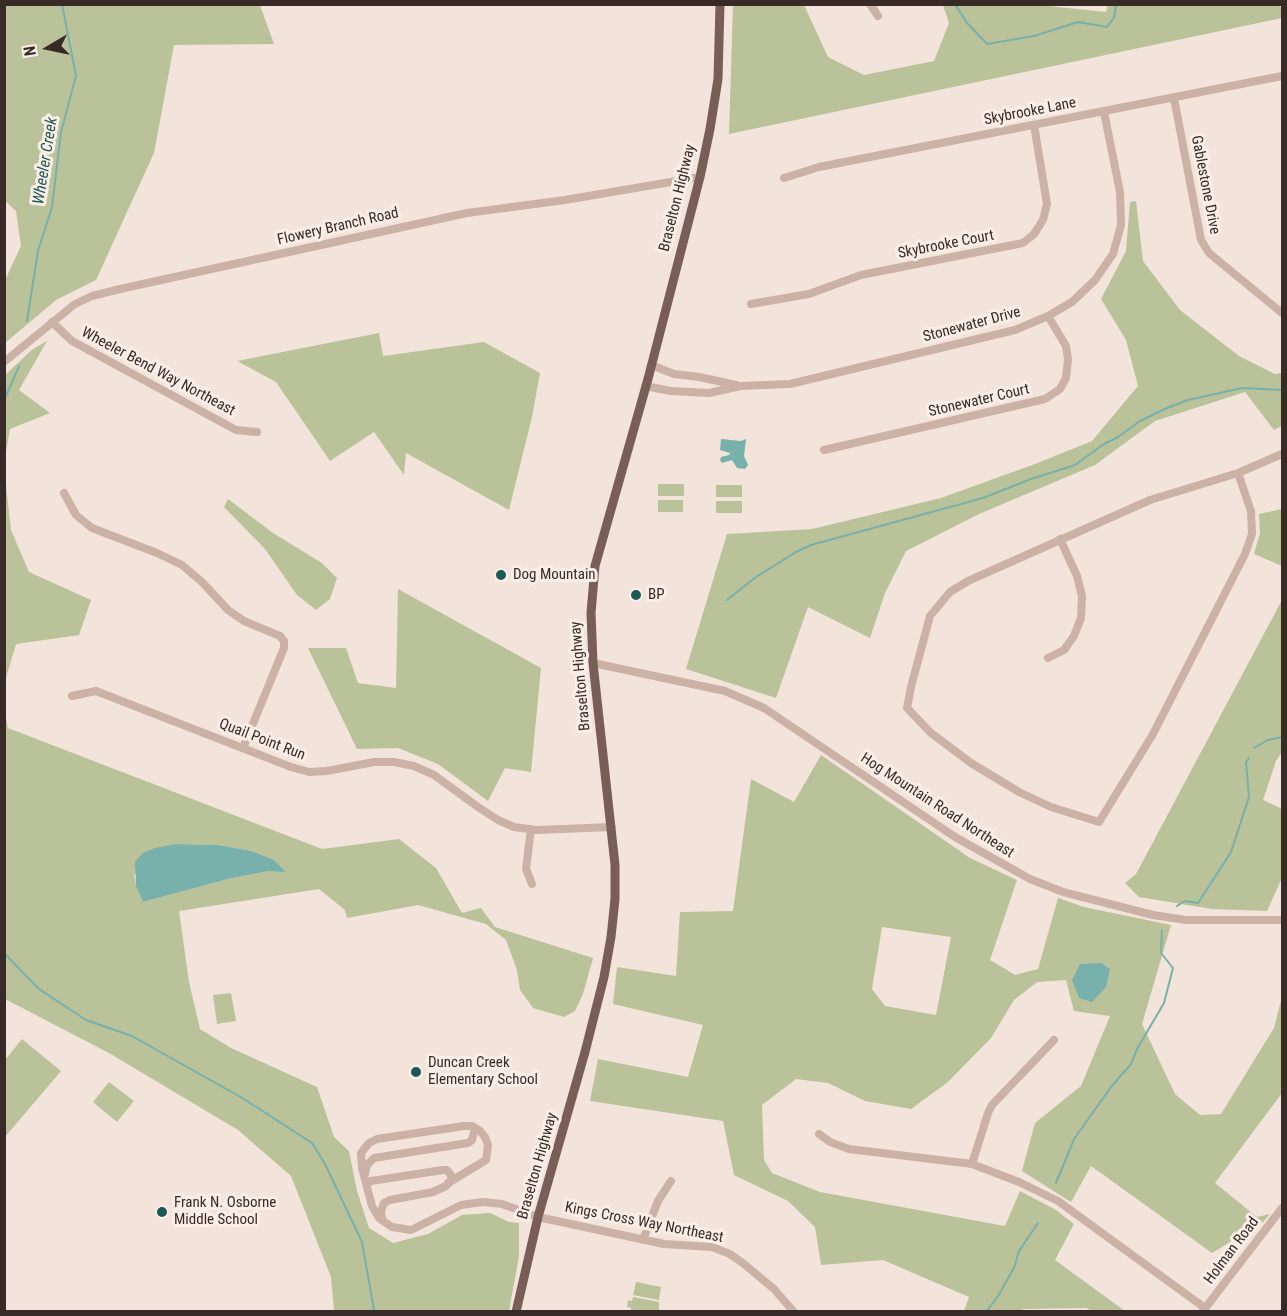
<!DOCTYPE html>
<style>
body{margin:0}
#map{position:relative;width:1287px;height:1316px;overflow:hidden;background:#f2e4da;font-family:"Roboto Condensed",sans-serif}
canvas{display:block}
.frame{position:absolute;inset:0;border:6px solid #372a27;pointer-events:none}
.north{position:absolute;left:18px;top:18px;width:60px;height:60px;-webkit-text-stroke:4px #faeee7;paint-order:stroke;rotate:261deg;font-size:16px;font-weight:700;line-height:24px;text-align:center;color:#372a27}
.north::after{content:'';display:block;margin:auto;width:21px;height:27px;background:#372a27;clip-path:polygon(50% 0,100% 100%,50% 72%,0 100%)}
</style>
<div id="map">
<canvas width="1287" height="1316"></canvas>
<div class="frame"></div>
<div class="north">N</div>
</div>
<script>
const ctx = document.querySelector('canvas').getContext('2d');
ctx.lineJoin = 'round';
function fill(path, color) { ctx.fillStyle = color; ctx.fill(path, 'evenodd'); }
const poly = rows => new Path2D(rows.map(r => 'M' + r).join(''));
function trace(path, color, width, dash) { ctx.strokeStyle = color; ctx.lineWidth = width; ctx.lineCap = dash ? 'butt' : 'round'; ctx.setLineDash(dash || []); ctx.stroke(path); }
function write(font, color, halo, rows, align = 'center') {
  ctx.font = font + ' "Roboto Condensed",sans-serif'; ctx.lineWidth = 6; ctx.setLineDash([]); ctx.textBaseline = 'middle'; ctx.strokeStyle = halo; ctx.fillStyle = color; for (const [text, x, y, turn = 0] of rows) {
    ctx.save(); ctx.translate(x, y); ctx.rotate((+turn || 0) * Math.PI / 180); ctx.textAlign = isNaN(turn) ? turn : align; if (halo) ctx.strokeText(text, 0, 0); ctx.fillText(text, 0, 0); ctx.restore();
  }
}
fill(poly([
 [5,4,260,5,274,44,174,45,154,153,96,280,56,300,5,343,5,280,21,246,16,211,5,201],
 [1029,4,1106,12,1108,4,1279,5,1282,9,1282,18,729,134,733,5,804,5,828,57,864,75,934,61,949,23,943,5],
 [1136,201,1143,261,1180,310,1239,356,1275,374,1282,373,1282,426,1274,430,1245,392,1155,421,1095,465,979,514,906,551,885,593,870,638,808,607,776,698,686,669,727,534,812,529,941,498,1035,464,1092,441,1138,386,1126,340,1101,299,1126,251,1130,202],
 [379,333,383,356,484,342,540,373,532,417,509,510,406,453,404,475,374,432,330,461,276,382,237,361],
 [47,341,19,390,50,413,10,429,5,458,5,375,33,349],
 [5,476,11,530,29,572,91,600,79,635,16,644,5,681],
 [658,484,684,484,684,496,658,496],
 [716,485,742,485,742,497,716,497],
 [228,499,273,533,322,563,337,578,330,599,316,610,297,595,265,549,224,507],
 [658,500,683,500,683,512,658,512],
 [716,501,742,501,742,513,716,513],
 [1282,509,1282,566,1254,554,1260,533,1259,514],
 [398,589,541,668,531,772,505,768,488,801,438,764,398,748,357,749,308,648,346,648,358,683,396,688],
 [1282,600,1282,752,1276,761,1263,800,1282,809,1282,878,1267,911,1212,909,1139,897,1125,883,1136,874],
 [4,709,8,728,322,849,399,839,436,868,462,913,481,908,495,927,593,958,583,994,575,1011,564,1017,533,1008,520,990,517,970,506,940,486,924,418,905,347,918,345,910,319,889,179,911,189,982,200,1029,231,1048,317,1087,334,1137,349,1151,357,1191,369,1228,393,1243,428,1234,462,1215,490,1213,509,1222,519,1223,519,1256,509,1311,334,1311,331,1277,291,1176,238,1130,109,1053,5,999],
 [176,844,218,845,252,851,273,860,285,871,269,871,228,879,143,902,136,885,134,875],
 [821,755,970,858,1017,880,990,960,1015,975,1038,969,1058,898,1084,907,1171,925,1142,1024,1175,1094,1200,1115,1221,1114,1274,1028,1282,997,1282,1093,1215,1183,1257,1217,1270,1214,1263,1222,1212,1253,1091,1166,1071,1202,1022,1171,1035,1123,1081,1086,1110,1016,1074,1011,1066,980,1037,982,1014,1000,991,1038,948,1082,911,1109,865,1101,828,1083,796,1079,762,1105,764,1160,772,1173,820,1192,1005,1226,1020,1191,1056,1210,1074,1224,1055,1260,1125,1311,1091,1311,1087,1308,1023,1309,1021,1312,964,1311,969,1297,883,1260,821,1265,815,1227,788,1201,734,1175,723,1121,590,1101,598,1059,688,1077,703,1025,613,1004,617,967,676,976,680,912,733,911,751,779,794,802],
 [882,927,951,937,936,1015,885,1006,872,989],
 [231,993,236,1021,217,1024,213,995],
 [22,1039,61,1071,5,1137,5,1060],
 [109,1082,134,1101,117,1122,93,1102],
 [636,1282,661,1287,659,1300,633,1295],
 [633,1297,659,1302,659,1311,631,1310,631,1308,627,1307,628,1300,632,1301]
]), '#bac29a');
fill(poly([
 [721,439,741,441,746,439,744,456,748,465,745,469,737,468,732,460,722,463,720,460,721,457,729,455,730,453,720,450],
 [176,844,218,845,252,851,274,860,286,872,269,871,228,879,143,902,136,886,135,862,143,853,155,848],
 [1101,963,1110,969,1106,987,1092,1002,1079,998,1072,980,1080,964]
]), '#78b0ab');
trace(poly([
 [955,4,967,23,987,44,1034,36,1078,22,1107,27,1114,18,1116,4],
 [27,321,38,251,52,207,61,132,76,76,62,4],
 [4,401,19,366],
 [727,600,756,577,796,552,811,545,983,498,1031,479,1075,465,1104,444,1118,437,1140,421,1167,408,1188,400,1242,388,1282,390],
 [1254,748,1268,740,1282,737],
 [1177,906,1185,901,1198,903,1231,852,1249,797,1246,762,1249,758],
 [4,953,39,989,86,1020,132,1036,244,1099,312,1143,325,1164,362,1242,374,1310],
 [1056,1183,1074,1139,1111,1087,1131,1064,1137,1049,1164,1003,1173,968,1161,953,1162,930],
 [986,1312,998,1296,1014,1268,1019,1251,1038,1223]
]), '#78b0ab', 2);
trace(poly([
 [870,4,878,16],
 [1174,98,1201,240,1209,253,1282,313],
 [784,178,819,167,1282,76],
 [751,304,809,294,861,275,1023,243,1034,234,1043,220,1047,204,1034,125],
 [52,322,72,341,236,430,257,432],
 [4,362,75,304,92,296,120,289,467,213,565,200,700,177],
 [651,365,674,374,699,377,736,385],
 [645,386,671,391,709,393,741,386,790,384,1015,330,1048,316,1072,302,1095,280,1113,254,1121,225,1120,192,1104,112],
 [824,450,1045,399,1060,389,1066,378,1068,359,1066,346,1048,316],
 [1238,473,1251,511,1252,534,1245,554,1153,734,1099,822,1051,807,1019,792,971,763,931,733,907,708,911,687,930,616,950,592,968,581,1150,500,1238,473,1282,454],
 [64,493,76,515,92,528,157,553,182,565,202,582,228,610,244,621,280,636,284,641,284,648,243,748],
 [1048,658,1064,650,1074,636,1081,618,1082,596,1077,576,1060,539],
 [593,663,725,691,764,708,955,837,1030,879,1063,892,1153,915,1186,920,1282,920],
 [72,696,96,691,291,767,309,772,327,771,374,762,394,762,414,766,434,775,478,807,498,820,514,827,536,830,612,827],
 [531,829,526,869,532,884],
 [819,1134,830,1142,849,1149,972,1164,1019,1182,1058,1201,1205,1308],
 [972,1164,988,1113,992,1105,1054,1040],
 [365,1174,367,1165,374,1158,468,1143,472,1140,475,1128],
 [448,1183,486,1160,488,1145,485,1137,480,1131,472,1126,464,1126,377,1139,369,1143,361,1153,362,1168,372,1206,379,1218,392,1227,411,1230,461,1205,483,1202,502,1204,538,1217,664,1244,712,1247,730,1254,744,1264,774,1289,794,1312],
 [367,1184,371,1181,443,1170,447,1170,451,1175,451,1181,446,1186,433,1192,390,1200,384,1203,381,1211,382,1220],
 [643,1240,658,1201,671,1181],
 [1203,1311,1282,1208]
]), '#cbb1a6', 8);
trace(poly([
 [516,1312,538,1217,585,1052,604,977,611,937,615,899,615,865,593,663,591,613,595,566,648,379,700,177,710,129,718,79,720,4]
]), '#795e57', 9);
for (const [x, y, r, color] of [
 [501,575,6,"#1b5955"],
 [636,595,6,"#1b5955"],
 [416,1072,6,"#1b5955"],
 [162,1212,6,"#1b5955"]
]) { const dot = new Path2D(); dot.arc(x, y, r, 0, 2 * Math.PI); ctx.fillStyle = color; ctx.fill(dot); trace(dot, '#faeee7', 2); }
write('15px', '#372a27', '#faeee7', [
 ["Skybrooke Lane",1030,112,-11],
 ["Gablestone Drive",1205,185,79],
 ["Braselton Highway",678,198,-76],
 ["Flowery Branch Road",338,227,-13],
 ["Skybrooke Court",946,245,-11],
 ["Stonewater Drive",972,325,-15],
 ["Wheeler Bend Way Northeast",158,372,28],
 ["Stonewater Court",979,401,-13],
 ["Braselton Highway",581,676,-95],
 ["Quail Point Run",262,740,21],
 ["Hog Mountain Road Northeast",937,806,33],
 ["Braselton Highway",538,1166,-74],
 ["Kings Cross Way Northeast",644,1223,11],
 ["Holman Road",1232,1251,-53]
]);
write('15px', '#372a27', '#faeee7', [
 ["Dog Mountain",513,575],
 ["BP",648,595],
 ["Duncan Creek",428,1063],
 ["Elementary School",428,1080],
 ["Frank N. Osborne",174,1203],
 ["Middle School",174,1220]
], 'left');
write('italic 16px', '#1b5955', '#faeee7', [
 ["Wheeler Creek",46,161,-81]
]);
</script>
